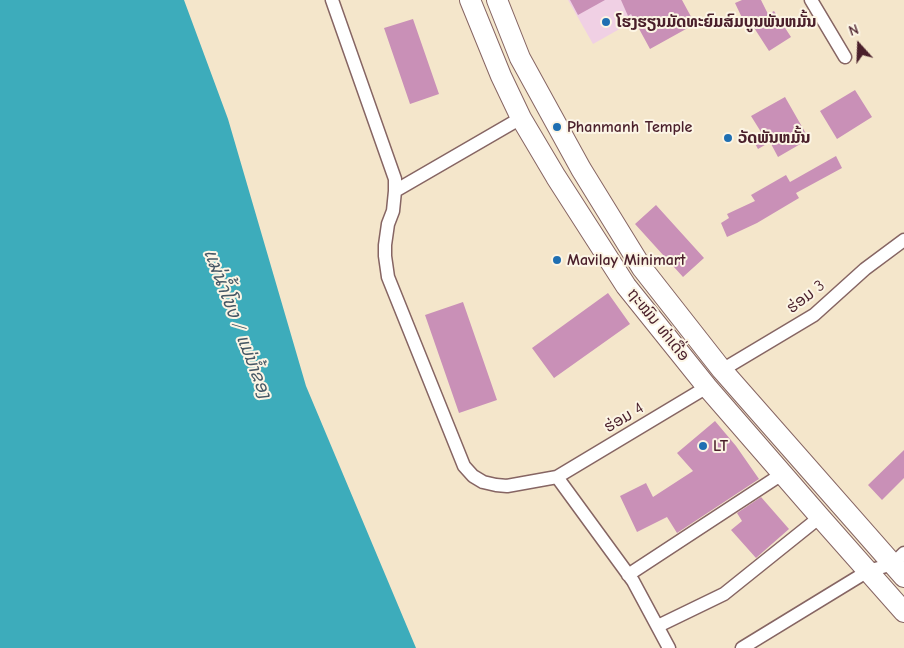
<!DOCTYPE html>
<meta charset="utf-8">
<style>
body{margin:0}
#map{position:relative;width:904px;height:648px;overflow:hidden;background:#f4e6cb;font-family:"Comic Neue",sans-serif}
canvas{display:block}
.north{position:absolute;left:834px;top:20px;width:50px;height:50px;-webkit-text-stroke:4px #fcf5e5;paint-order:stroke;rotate:340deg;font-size:14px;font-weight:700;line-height:20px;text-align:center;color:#4a1f2b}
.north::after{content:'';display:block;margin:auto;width:18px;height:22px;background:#4a1f2b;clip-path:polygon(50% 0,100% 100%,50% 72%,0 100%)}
</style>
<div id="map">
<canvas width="904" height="648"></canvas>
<div class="north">N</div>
</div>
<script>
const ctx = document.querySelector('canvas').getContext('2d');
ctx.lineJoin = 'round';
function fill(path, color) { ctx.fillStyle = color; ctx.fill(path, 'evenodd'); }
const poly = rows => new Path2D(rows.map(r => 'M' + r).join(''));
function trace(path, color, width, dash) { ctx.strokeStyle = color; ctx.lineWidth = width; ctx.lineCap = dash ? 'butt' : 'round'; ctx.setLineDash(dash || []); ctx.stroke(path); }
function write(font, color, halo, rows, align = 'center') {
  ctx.font = font + ' "Comic Neue","Noto Sans Lao","Playpen Sans Thai",sans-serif'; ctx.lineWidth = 4; ctx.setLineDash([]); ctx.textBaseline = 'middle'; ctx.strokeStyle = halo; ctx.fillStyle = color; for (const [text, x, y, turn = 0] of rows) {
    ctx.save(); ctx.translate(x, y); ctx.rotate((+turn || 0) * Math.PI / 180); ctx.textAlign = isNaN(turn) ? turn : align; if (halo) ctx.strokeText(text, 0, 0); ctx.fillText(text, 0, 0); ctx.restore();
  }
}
fill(poly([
 [568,0,671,0,593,44]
]), '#f0d0e4');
fill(poly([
 [0,0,184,0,228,119,306,386,416,648,0,648]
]), '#3dacbb');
fill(poly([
 [570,0,605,0,578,15],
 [621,0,682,0,695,24,650,49,631,14,628,16],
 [742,0,761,0,768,14,774,11,791,37,769,51,749,20,744,22,735,3],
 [413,19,439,94,410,104,384,28],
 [855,90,872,117,837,139,820,111],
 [785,97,809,139,778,157,770,142,758,149,752,138,761,132,751,116],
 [836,156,842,168,796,193,799,198,757,223,727,237,721,223,729,218,727,214,755,201,751,195,786,175,790,182],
 [656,205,704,258,683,277,635,224],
 [608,293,630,324,554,378,532,348],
 [463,302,497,400,459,413,425,315],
 [715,421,736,446,759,479,677,533,667,517,637,532,620,496,646,483,653,497,693,471,677,453],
 [904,450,904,478,882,500,868,485],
 [761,497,789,529,756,558,731,530,742,521,737,513]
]), '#c990b7');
const minor = poly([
 [332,0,395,179,395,191,393,211,388,224,385,245,385,256,388,277,464,466,473,476,483,482,496,485,507,486,557,477,633,581,669,648],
 [811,0,845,57],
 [395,191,521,118],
 [722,370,814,315,865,269,904,240],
 [557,477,707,387],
 [628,575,782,474],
 [658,626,724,594,820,517],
 [742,648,868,571,893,564,904,553]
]);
const primary = poly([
 [470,0,501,76,521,118,556,177,626,286,707,387,820,517,904,612],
 [497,0,520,58,581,169,642,268,722,370,904,577]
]);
trace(minor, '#866563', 15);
trace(primary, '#866563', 22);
trace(minor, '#fff', 12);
trace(primary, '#fff', 20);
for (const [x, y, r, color] of [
 [606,22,5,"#1f6fb2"],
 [557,127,5,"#1f6fb2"],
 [728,138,5,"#1f6fb2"],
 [557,260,5,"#1f6fb2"],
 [703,446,5,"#1f6fb2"]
]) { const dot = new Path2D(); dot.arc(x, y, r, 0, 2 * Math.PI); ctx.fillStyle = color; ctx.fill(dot); trace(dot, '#fcf5e5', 2); }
write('bold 16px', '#4a1f2b', '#fcf5e5', [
 ["ໂຮງຮຽນມັດທະຍົມສົມບູນພັນຫມັ້ນ",616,22],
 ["Phanmanh Temple",567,127],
 ["ວັດພັນຫມັ້ນ",738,138],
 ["Mavilay Minimart",567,260],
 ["LT",713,446]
], 'left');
write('16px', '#4a1f2b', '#fcf5e5', [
 ["ຮ່ອມ 3",806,297,-38],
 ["ຖະໝົນ ທ່າເດື່ອ",658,325,51],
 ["ຮ່ອມ 4",624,418,-31]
]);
write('italic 18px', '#455765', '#fcf5e5', [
 ["แม่น้ำโขง / ແມ່ນ້ຳຂອງ",237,324,69]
]);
</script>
